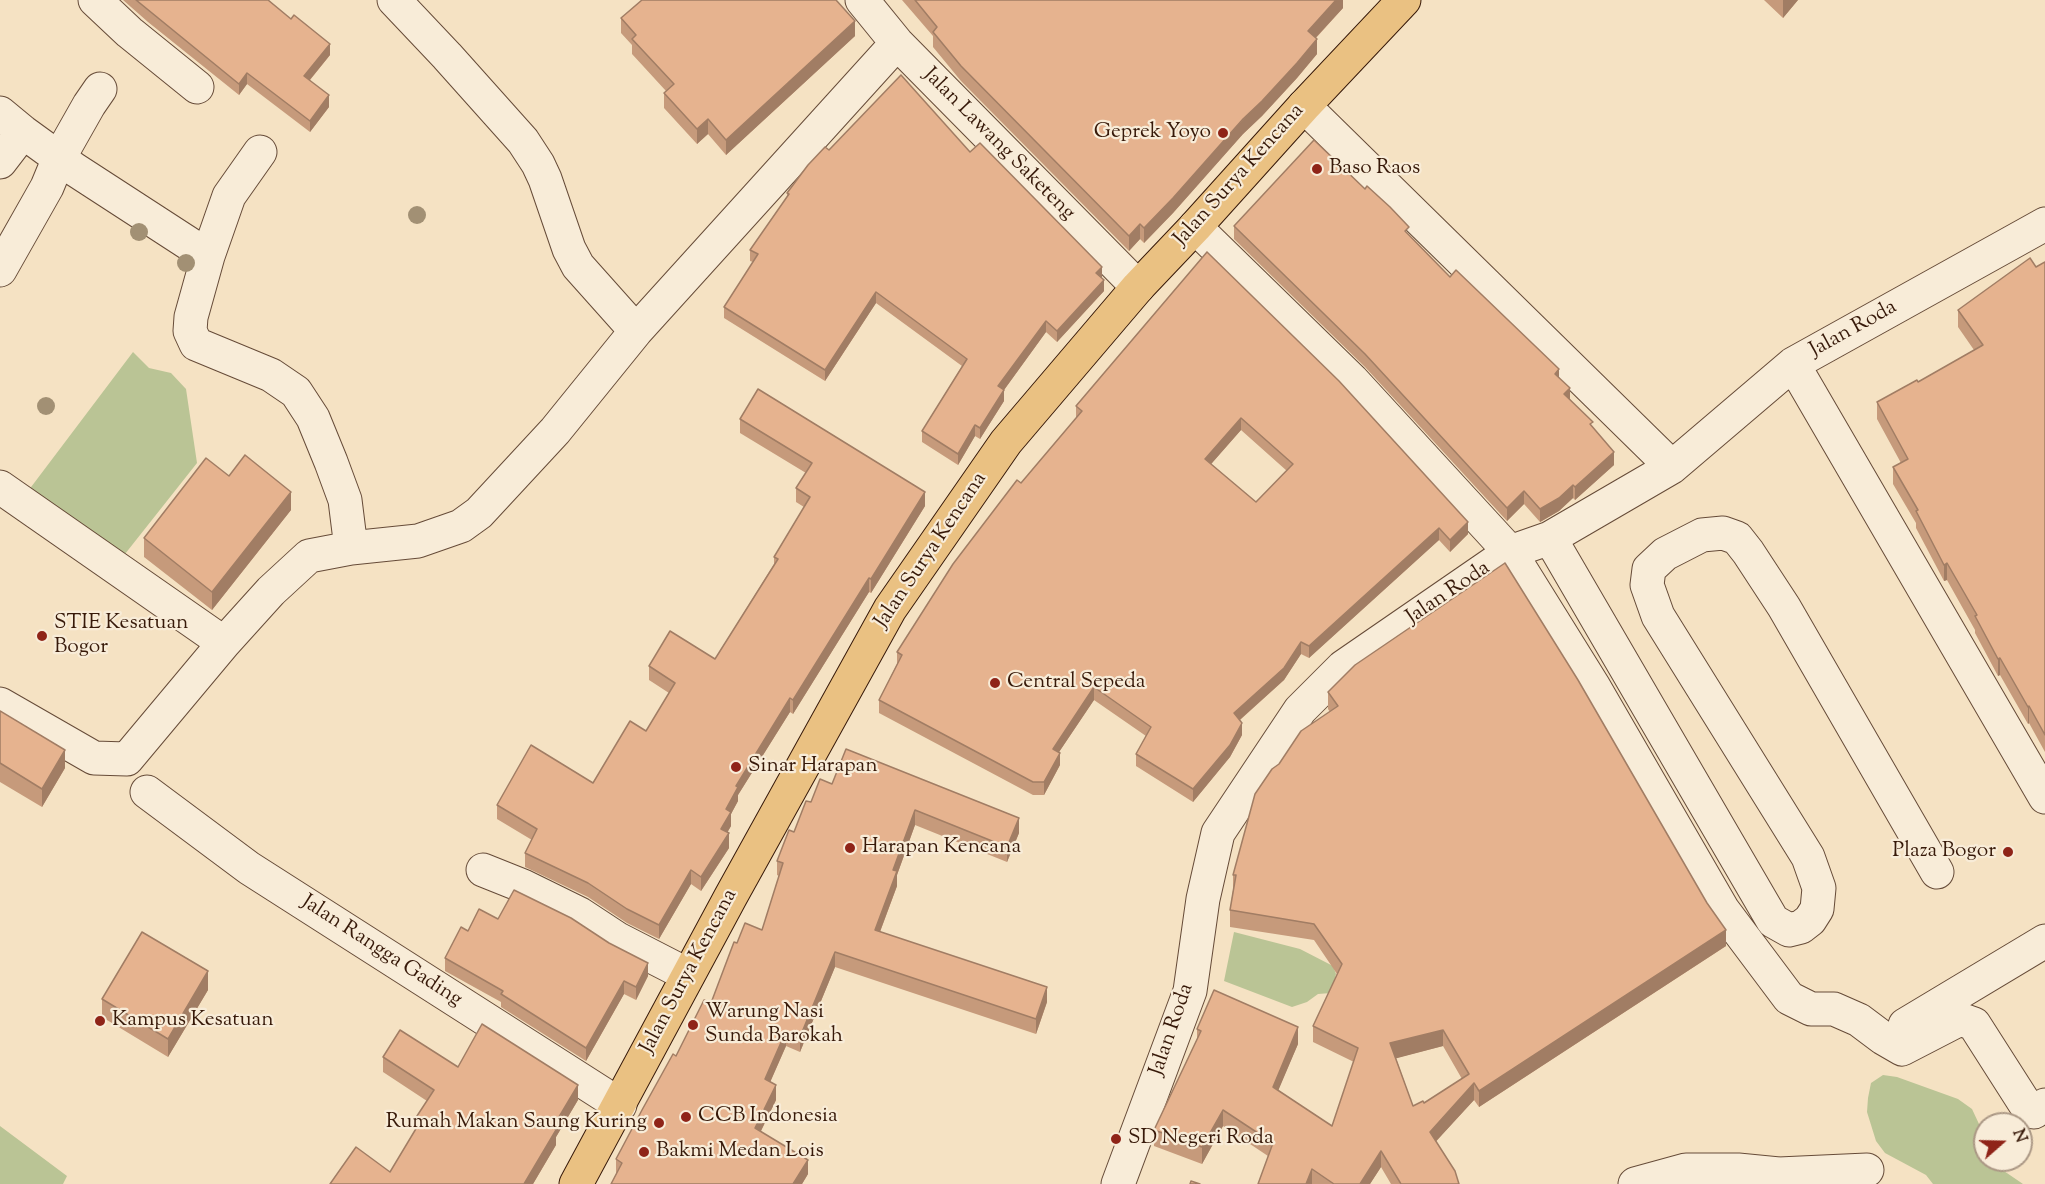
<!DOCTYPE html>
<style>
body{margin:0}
#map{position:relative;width:2045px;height:1184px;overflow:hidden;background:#f5e2c3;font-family:"Sorts Mill Goudy",serif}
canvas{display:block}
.north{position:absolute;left:1973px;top:1112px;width:60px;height:60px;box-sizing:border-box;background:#f8ecd8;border:2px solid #ab9885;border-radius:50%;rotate:70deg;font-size:16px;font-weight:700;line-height:24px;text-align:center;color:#371909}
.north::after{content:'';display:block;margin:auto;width:21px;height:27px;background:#8f2418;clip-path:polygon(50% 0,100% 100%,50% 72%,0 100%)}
</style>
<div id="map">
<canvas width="2045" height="1184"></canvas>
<div class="north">N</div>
</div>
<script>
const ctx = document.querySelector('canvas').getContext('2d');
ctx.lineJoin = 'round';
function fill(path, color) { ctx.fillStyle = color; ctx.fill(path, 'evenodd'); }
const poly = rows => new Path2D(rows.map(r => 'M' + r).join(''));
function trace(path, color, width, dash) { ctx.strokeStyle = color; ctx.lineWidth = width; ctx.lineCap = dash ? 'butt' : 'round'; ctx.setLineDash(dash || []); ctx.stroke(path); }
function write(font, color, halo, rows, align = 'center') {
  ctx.font = font + ' "Sorts Mill Goudy",serif'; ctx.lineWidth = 4.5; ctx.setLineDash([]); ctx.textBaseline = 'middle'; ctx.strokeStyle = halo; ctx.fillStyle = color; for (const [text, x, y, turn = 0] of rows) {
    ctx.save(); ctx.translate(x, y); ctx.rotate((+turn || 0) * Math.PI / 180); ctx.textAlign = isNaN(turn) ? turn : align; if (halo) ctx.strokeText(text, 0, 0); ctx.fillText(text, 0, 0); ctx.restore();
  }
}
fill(poly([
 [133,352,149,368,171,373,186,389,197,463,106,578,16,507],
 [1234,932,1300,949,1333,966,1336,974,1331,993,1318,994,1307,1002,1292,1007,1224,981],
 [1883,1075,1897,1077,1958,1099,1972,1109,1979,1124,1985,1147,1985,1160,1992,1160,2001,1169,2023,1184,1933,1184,1926,1175,1885,1153,1876,1141,1867,1112,1868,1098,1871,1083],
 [0,1126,67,1176,63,1184,0,1184]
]), '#bac495');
const minor = poly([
 [95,0,129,32,197,87],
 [394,0,447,56,523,141,538,164,545,179,569,249,578,266,636,331],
 [862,0,897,43,1138,287],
 [1304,106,1672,467],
 [0,113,23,132,74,169,208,256,229,196,260,152],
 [0,162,23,132],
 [1195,227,1352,380,1510,552,1594,687,1723,910,1789,998,1811,1009,1834,1009,1859,1020,1883,1038,1902,1049,1960,1019,1974,1024,2027,1107,2034,1112,2045,1105],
 [208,256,191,317,190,331,196,344,271,375,296,392,313,418,331,462,345,500,351,548],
 [0,270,47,187,59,158,89,105,100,89],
 [1793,364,2045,797],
 [0,487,224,643],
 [1550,538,1773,921,1789,930,1801,927,1810,920,1817,909,1819,888,1808,857,1658,616,1647,585,1649,569,1665,554,1702,535,1723,533,1737,538,1748,552,1784,607,1937,872],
 [0,704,94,758,127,759,224,643,271,591,309,556,351,548,418,541,461,526,479,513,555,431,636,331,897,43],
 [147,792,249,868,620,1105],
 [483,870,523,886,580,914,618,939,688,975],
 [1905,1025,2045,941],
 [1118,1184,1190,991,1203,899,1218,833,1300,710,1343,667,1510,552,1550,538,1672,467,1793,364,2045,224],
 [1635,1184,1686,1170,1738,1170,1779,1174,1867,1170]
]);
const major = poly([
 [576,1184,731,896,890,609,1006,442,1138,287,1195,227,1304,106,1404,0]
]);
trace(minor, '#664b38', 35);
trace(major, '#371909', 35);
trace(minor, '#f8ecd8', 33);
trace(major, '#eac182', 33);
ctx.fillStyle = '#a29074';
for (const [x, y] of [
 [417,215],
 [139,232],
 [186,263],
 [46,406]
]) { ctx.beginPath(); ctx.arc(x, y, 9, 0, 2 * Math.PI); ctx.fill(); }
fill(poly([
 [123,0,268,0,330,55,310,80,329,107,310,132,247,84,239,95,148,22],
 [902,0,1343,0,1343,8,1316,38,1317,54,1297,78,1262,116,1243,134,1173,213,1144,243,1140,239,1129,251,961,81,933,47,933,36],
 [1764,0,1798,0,1783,18],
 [621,18,855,36,726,155,708,134,697,144,664,108,664,93,666,91,632,54,632,45,621,33],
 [829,150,970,152,1102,278,1104,291,1057,342,1046,332,1004,390,1004,401,980,439,975,436,958,465,922,442,922,431,962,366,876,303,825,381,724,318,724,307,753,262,750,261,750,250,787,197,787,193],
 [1234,226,1409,235,1450,277,1559,377,1570,399,1593,427,1614,465,1575,500,1573,498,1559,511,1542,521,1540,522,1524,504,1507,521,1365,367,1234,239],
 [1207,252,1468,534,1450,552,1439,540,1309,658,1301,654,1284,680,1240,720,1242,735,1230,757,1193,802,1136,766,1136,754,1146,736,1094,700,1059,752,1060,765,1044,795,1033,795,879,713,879,700,897,664,897,652,1021,483,1076,418,1076,406],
 [1241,430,1287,471,1256,502,1211,464],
 [2045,262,2045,752,2029,723,2028,724,2000,675,1998,676,1975,633,1975,630,1947,580,1944,581,1916,528,1916,523,1893,484,1893,467,1901,463,1877,419,1877,402,1918,382,1974,350,1958,327,1958,310],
 [740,419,925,506,871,593,869,592,793,714,790,712,738,795,738,801,731,814,731,826,727,833,729,848,701,891,691,884,659,939,627,923,588,897,525,867,525,853,532,840,497,819,497,805,593,783,646,731,669,693,649,680,649,666,715,659,774,564,774,557,804,507,796,502,796,488,806,473,740,433],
 [229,476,291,510,212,610,144,557,144,538],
 [1328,692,1726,946,1479,1107,1474,1100,1436,1141,1459,1184,1391,1184,1381,1167,1370,1184,1258,1184,1268,1156,1223,1126,1202,1164,1154,1146,1154,1130,1197,1039,1197,1029,1298,1044,1278,1090,1332,1126,1354,1062,1313,1042,1313,1026,1337,974,1314,940,1230,927,1230,910,1233,890,1233,875,1279,764,1330,712,1328,709],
 [1443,1046,1462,1079,1424,1103,1413,1106,1396,1058],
 [0,711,65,768,42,807,0,782],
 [832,784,1019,833,1007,862,915,825,897,875,897,886,880,932,1047,1002,1036,1034,835,967,800,1052,786,1046,770,1082,776,1100,761,1131,808,1174,802,1184,611,1184,616,1174,616,1159,676,1056,711,1003,737,943,762,930,779,876,777,875,777,861,811,802],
 [498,919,648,976,636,1000,624,994,586,1061,501,1007,501,1002,445,971,445,958],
 [208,990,168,1057,102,1017,102,999],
 [383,1057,458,1067,578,1100,556,1137,556,1145,533,1184,330,1184,390,1172,415,1131,415,1119,427,1101,383,1072]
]), '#c69a7b');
fill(poly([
 [1336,0,1343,0,1343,8,1308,46,1308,31],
 [1783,0,1798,0,1783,18],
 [855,21,855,36,726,155,726,140],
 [1317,39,1317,54,1297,78,1262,116,1243,134,1173,213,1144,243,1144,228],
 [330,44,330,55,304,87,304,76],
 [247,73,247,84,239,95,239,84],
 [329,95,329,107,310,132,310,121],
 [708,119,708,134,697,144,697,129],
 [1140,224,1140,239,1129,251,1129,236],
 [1102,267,1102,278,1096,284,1096,273],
 [1104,280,1104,291,1057,342,1057,331],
 [876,292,876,303,825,381,825,370],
 [1046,321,1046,332,1004,390,1004,401,980,439,980,428,998,386],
 [1559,369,1559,382,1555,374],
 [1570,388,1570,401,1564,394],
 [1241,418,1241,430,1205,471,1205,459],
 [975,425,975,436,958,465,958,454],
 [1614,452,1614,465,1575,500,1575,487],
 [1573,485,1573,498,1559,511,1540,522,1540,509],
 [1524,491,1524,504,1507,521,1507,508],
 [291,492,291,510,212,610,212,592],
 [925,492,925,506,871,593,871,579],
 [1468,522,1468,534,1450,552,1450,540],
 [1439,528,1439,540,1309,658,1309,646],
 [1947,563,1947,580,1944,581,1944,565],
 [869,578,869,592,793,714,793,700],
 [1301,642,1301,654,1284,680,1234,725,1234,713],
 [2000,658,2000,675,1998,676,1998,659],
 [1094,687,1094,700,1053,761,1053,749],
 [790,698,790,712,738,795,738,801,731,814,731,826,721,843,721,829,726,809,736,786],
 [2029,706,2029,723,2028,724,2028,707],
 [1242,723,1242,735,1230,757,1193,802,1193,789],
 [65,750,65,768,42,807,42,789],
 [1060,753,1060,765,1044,795,1044,782],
 [915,810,915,825,897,875,897,886,875,945,875,930,893,870],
 [1019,818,1019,833,1007,862,1007,847],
 [729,833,729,848,701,891,701,877],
 [691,870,691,884,659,939,659,925],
 [1726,930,1726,946,1479,1107,1479,1091],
 [835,952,835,967,800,1052,800,1037],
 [648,963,648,976,636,1000,636,987],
 [208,971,208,990,168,1057,168,1039],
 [624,981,624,994,586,1061,586,1048],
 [1047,987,1047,1002,1036,1034,1036,1019],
 [1298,1027,1298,1044,1273,1103,1273,1087],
 [1443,1030,1443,1046,1390,1060,1390,1043],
 [786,1031,786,1046,765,1094,765,1079],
 [1474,1083,1474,1100,1430,1148,1430,1132],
 [578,1085,578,1100,556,1137,556,1145,533,1184,524,1184,553,1127],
 [776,1085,776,1100,755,1143,755,1128],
 [1223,1110,1223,1126,1202,1164,1202,1147],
 [1381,1151,1381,1167,1370,1184,1360,1184],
 [808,1160,808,1174,802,1184,793,1184],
 [1312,1169,1312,1184,1306,1184]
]), '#a17d64');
const building = poly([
 [136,0,268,0,291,19,294,15,330,44,304,76,329,95,310,121,247,73,239,84,136,0],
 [642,0,836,0,855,21,726,140,708,119,697,129,664,93,674,84,632,39,636,35,621,18,642,0],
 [915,0,1336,0,1308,31,1317,39,1297,63,1262,101,1243,119,1173,198,1144,228,1140,224,1129,236,961,66,933,32,937,27,915,0],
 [901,75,970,152,980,143,1102,267,1096,273,1104,280,1057,331,1046,321,998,386,1004,390,980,428,975,425,958,454,922,431,967,359,876,292,825,370,724,307,758,254,750,250,789,194,787,193,808,165,825,147,829,150,901,75],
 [1314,140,1365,189,1367,186,1390,207,1409,227,1405,231,1450,277,1456,270,1559,369,1555,374,1570,388,1564,394,1593,422,1590,424,1614,452,1575,487,1573,485,1559,498,1540,509,1524,491,1507,508,1365,354,1234,226,1314,140],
 [1207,252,1339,381,1468,522,1450,540,1439,528,1309,646,1301,642,1284,668,1234,713,1242,723,1230,745,1193,789,1136,754,1151,727,1094,687,1053,749,1060,753,1044,782,1033,782,879,700,902,655,897,652,953,564,1017,480,1021,483,1082,411,1076,406,1207,252],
 [1241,418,1293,464,1256,502,1205,459,1241,418],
 [2030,258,2036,267,2045,262,2045,735,2029,706,2028,707,2000,658,1998,659,1975,616,1977,615,1947,563,1944,565,1916,511,1918,510,1893,467,1908,459,1877,402,1917,380,1918,382,1983,345,1958,310,2030,258],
 [758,389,925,492,871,579,869,578,793,700,790,698,736,786,738,787,726,809,731,812,721,829,729,833,701,877,691,870,659,925,627,909,588,883,525,853,537,829,497,805,531,745,593,783,630,721,646,731,675,683,649,666,670,631,715,659,778,559,774,557,810,497,796,488,812,463,740,419,758,389],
 [245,455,291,492,212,592,144,538,206,458,229,476,245,455],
 [1505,563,1578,680,1707,903,1726,930,1479,1091,1474,1083,1430,1132,1455,1171,1459,1184,1401,1184,1381,1151,1360,1184,1334,1184,1312,1169,1306,1184,1258,1184,1273,1143,1223,1110,1202,1147,1154,1130,1201,1031,1197,1029,1214,990,1298,1027,1273,1087,1332,1126,1358,1048,1313,1026,1342,964,1314,924,1230,910,1236,875,1233,875,1255,794,1272,769,1279,764,1301,731,1338,706,1328,692,1355,665,1505,563],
 [1443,1030,1469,1074,1424,1103,1423,1101,1413,1106,1390,1043,1443,1030],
 [0,711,65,750,42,789,0,763,0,711],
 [846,749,1019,818,1007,847,915,810,893,870,897,871,875,930,1047,987,1036,1019,835,952,800,1037,786,1031,765,1079,776,1085,755,1128,808,1160,793,1184,611,1184,622,1163,616,1159,642,1110,673,1054,676,1056,704,1000,711,1003,734,942,737,943,745,923,762,930,783,863,777,861,789,830,794,832,806,801,811,802,820,779,832,784,846,749],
 [514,890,571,918,609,943,648,963,636,987,624,981,586,1048,501,994,503,991,445,958,461,927,468,931,479,909,498,919,514,890],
 [142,932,208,971,168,1039,102,999,142,932],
 [482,1024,578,1085,553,1127,556,1130,524,1184,330,1184,356,1147,390,1172,420,1122,415,1119,434,1090,383,1057,400,1030,458,1067,482,1024],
 [1191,1181,1200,1184,1190,1184,1191,1181]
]);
fill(building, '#e6b38f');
trace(building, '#a17d64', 1.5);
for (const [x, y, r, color] of [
 [1223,133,6,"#8f2418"],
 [1317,169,6,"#8f2418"],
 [42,636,6,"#8f2418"],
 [995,683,6,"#8f2418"],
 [736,767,6,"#8f2418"],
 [850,848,6,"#8f2418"],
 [2008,852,6,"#8f2418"],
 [100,1021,6,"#8f2418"],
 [693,1025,6,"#8f2418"],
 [686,1117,6,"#8f2418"],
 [659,1123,6,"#8f2418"],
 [1116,1139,6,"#8f2418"],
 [644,1152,6,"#8f2418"]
]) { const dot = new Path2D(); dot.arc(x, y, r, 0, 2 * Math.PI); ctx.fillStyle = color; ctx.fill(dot); trace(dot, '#f8ecd8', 2); }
write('21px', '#371909', '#f8ecd8', [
 ["Geprek Yoyo",1211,133,"right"],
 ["Baso Raos",1329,169],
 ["STIE Kesatuan",54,624],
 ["Bogor",54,648],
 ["Central Sepeda",1007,683],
 ["Sinar Harapan",748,767],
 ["Harapan Kencana",862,848],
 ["Plaza Bogor",1996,852,"right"],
 ["Warung Nasi",705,1013],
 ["Sunda Barokah",705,1037],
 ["Kampus Kesatuan",112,1021],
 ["CCB Indonesia",698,1117],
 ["Rumah Makan Saung Kuring",647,1123,"right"],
 ["SD Negeri Roda",1128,1139],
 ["Bakmi Medan Lois",656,1152]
], 'left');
write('21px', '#371909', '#f8ecd8', [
 ["Jalan Lawang Saketeng",998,145,45],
 ["Jalan Surya Kencana",1240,176,-48],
 ["Jalan Roda",1854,330,-29],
 ["Jalan Surya Kencana",932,551,-56],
 ["Jalan Roda",1449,594,-34],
 ["Jalan Rangga Gading",381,952,33],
 ["Jalan Surya Kencana",690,972,-62],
 ["Jalan Roda",1173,1030,-71]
]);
</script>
